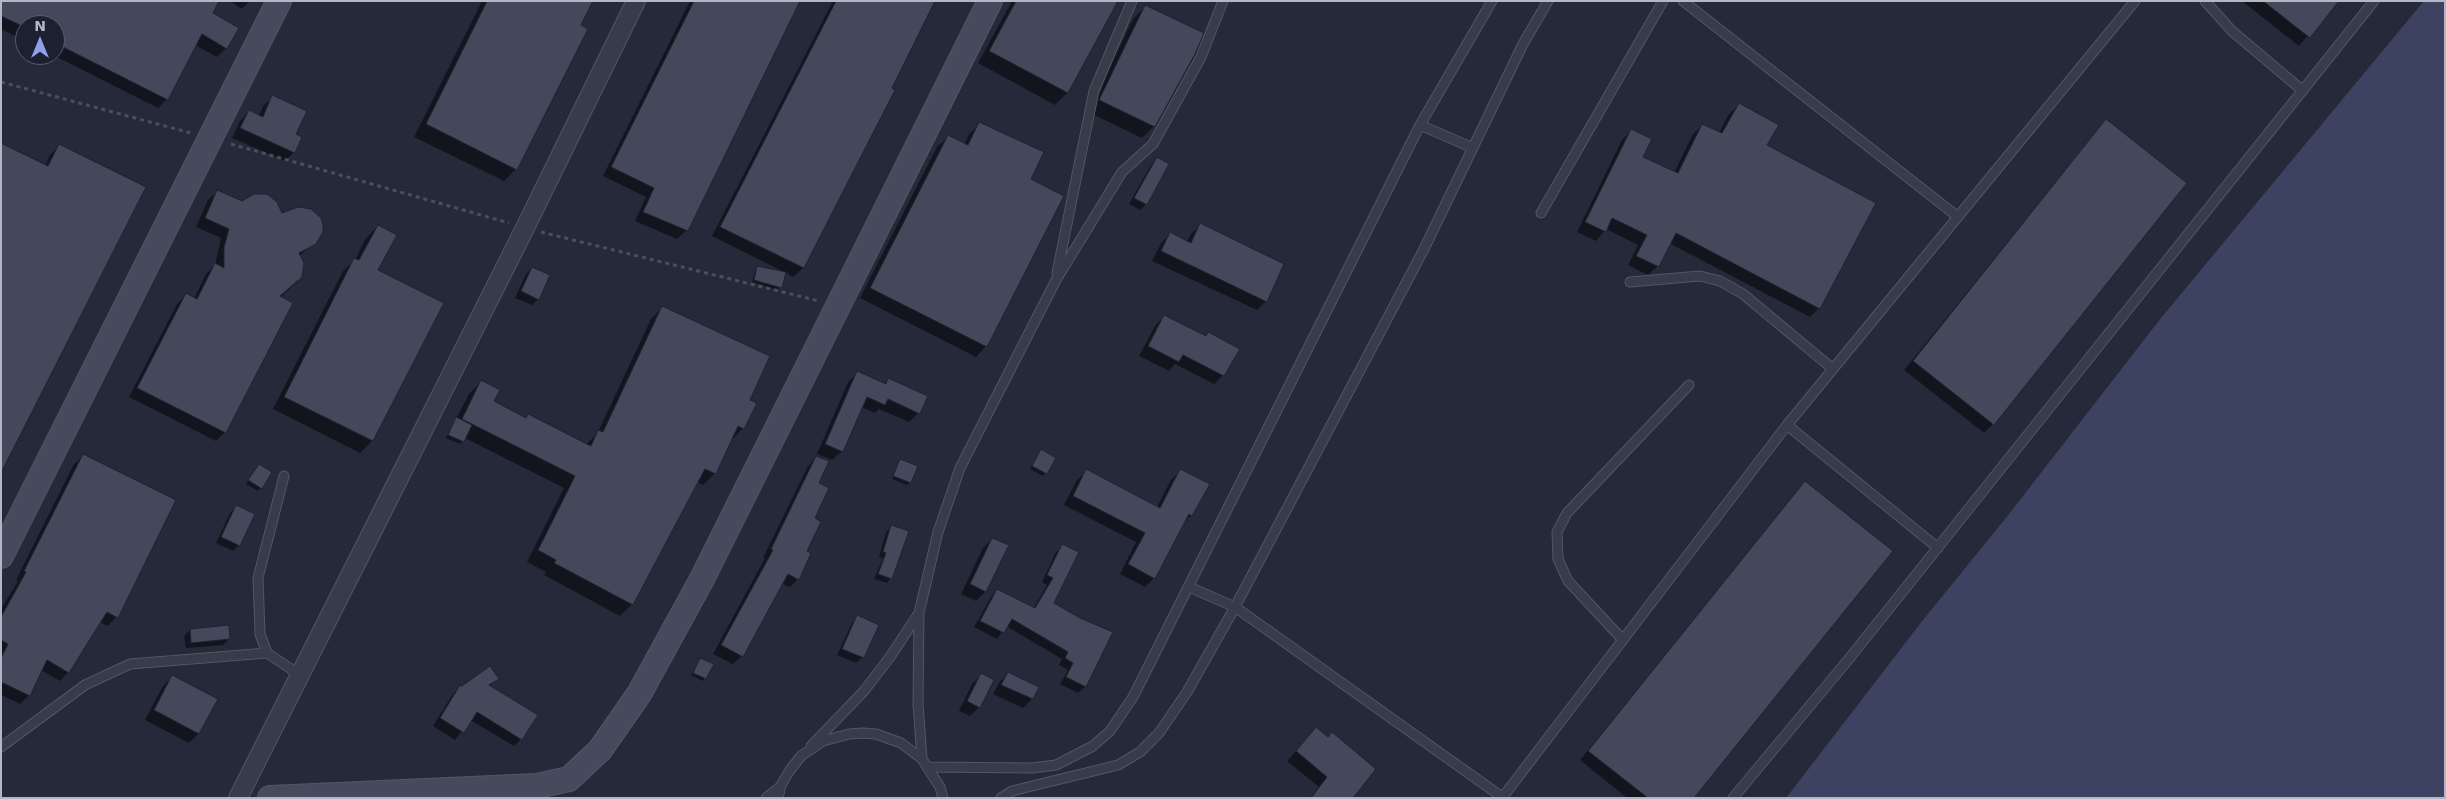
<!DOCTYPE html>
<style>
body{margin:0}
#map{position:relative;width:2446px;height:799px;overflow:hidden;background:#252939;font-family:"DejaVu Sans",sans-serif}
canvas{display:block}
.frame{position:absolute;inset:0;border:2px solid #b3b6c5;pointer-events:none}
.north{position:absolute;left:15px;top:15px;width:50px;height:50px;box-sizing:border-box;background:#1d202e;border:1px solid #595c6a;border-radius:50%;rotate:0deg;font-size:14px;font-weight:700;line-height:20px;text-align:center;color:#b3b6c5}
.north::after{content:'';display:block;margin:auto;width:18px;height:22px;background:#909fed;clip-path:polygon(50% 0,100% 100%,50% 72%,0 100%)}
</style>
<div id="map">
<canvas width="2446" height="799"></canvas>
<div class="frame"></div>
<div class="north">N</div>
</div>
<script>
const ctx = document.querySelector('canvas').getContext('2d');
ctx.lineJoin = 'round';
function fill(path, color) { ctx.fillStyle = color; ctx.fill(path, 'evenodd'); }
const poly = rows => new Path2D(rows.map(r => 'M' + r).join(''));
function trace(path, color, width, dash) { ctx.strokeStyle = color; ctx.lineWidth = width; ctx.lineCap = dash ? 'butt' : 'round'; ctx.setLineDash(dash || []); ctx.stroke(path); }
fill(poly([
 [2424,1,2445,1,2445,798,1786,798,1923,620,2009,514,2161,318]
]), '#3c4260');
fill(poly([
 [1,1,211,13,226,48,217,57,195,45,167,99,158,108,53,55,55,55,55,25,25,25,25,41,1,29],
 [230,1,250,1,242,9],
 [482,1,591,1,516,169,504,181,414,137],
 [690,1,799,1,687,230,677,239,635,221,646,197,603,176],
 [833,1,933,1,890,88,894,90,803,268,793,277,785,272,778,290,752,282,755,271,758,268,784,272,712,236],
 [1012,1,1116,1,1067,93,1055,105,978,63],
 [2242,1,2337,1,2299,46],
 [1145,7,1154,126,1142,138,1088,112,1133,19],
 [273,97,295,135,294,152,285,161,232,138,240,121,249,112,259,116,263,106],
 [1739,105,1765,146,1819,308,1810,317,1669,243,1658,266,1648,275,1628,265,1638,245,1606,229,1596,241,1577,232,1622,140,1631,131,1641,157,1674,173,1693,134,1703,125,1719,133,1729,114],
 [2106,121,1993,424,1984,433,1904,370],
 [980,124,1029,180,986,346,976,357,860,298,937,147,948,137,964,145,969,134],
 [60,145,1,470,45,166,50,155],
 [1157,159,1146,204,1140,210,1129,204,1151,165],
 [218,191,242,202,281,215,305,208,316,214,320,219,315,243,299,256,303,270,297,282,280,298,225,432,216,441,129,397,177,304,186,295,194,299,206,274,215,265,221,238,196,227,208,200],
 [1200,225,1266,301,1257,310,1152,261,1161,243,1170,234,1187,242,1191,234],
 [378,226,377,271,442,303,372,441,360,453,273,409,343,271,355,260,366,238],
 [532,268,538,299,532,305,515,298,526,274],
 [662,308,748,400,743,428,732,440,715,473,703,485,697,482,632,604,620,616,544,575,546,572,527,562,564,488,465,438,460,444,446,438,469,394,481,382,492,402,525,419,528,416,586,445,598,432,651,319],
 [1164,316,1223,375,1214,384,1175,364,1169,371,1139,356,1155,326],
 [858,373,884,384,888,380,918,413,909,422,879,409,875,413,861,407,842,451,832,460,817,454,848,382],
 [1039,454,1055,459,1043,476,1030,469],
 [83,456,116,617,108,626,100,622,68,672,60,681,41,670,29,695,20,704,1,695,1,609,18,581,16,580,74,464],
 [816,457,817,484,813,519,798,579,790,587,781,583,742,656,733,664,713,654,765,558,763,558,808,466],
 [901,460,910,482,907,485,892,479],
 [256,468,270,473,258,491,246,484],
 [1181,470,1191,515,1182,525,1154,578,1145,587,1120,574,1136,542,1064,505,1077,480,1087,471,1157,507,1171,480],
 [1805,483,1692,798,1627,798,1580,760],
 [236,507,239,545,233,551,216,543,230,513],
 [891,527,891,578,887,583,874,579,883,558,879,557,886,532],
 [992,539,1007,546,985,592,976,601,961,594,983,548],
 [1063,546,1053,604,1079,619,1111,633,1085,687,1078,693,1060,684,1068,670,1059,665,1062,659,1006,626,997,639,974,627,991,597,997,590,1033,609,1047,585,1042,582,1056,552],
 [858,617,877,625,862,657,856,663,837,655,852,623],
 [190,630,229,639,223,645,186,648,184,636],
 [701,659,705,678,703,681,691,675],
 [1008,673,1032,699,1023,708,993,694,999,683],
 [981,675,979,707,970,716,959,711,972,684],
 [172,677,198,734,189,743,145,720,163,686],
 [497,679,489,687,521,739,514,746,470,720,455,740,433,726,453,694,460,687],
 [1316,729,1351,798,1310,798,1319,787,1287,761]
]), '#0007');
const building = poly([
 [1,1,219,1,213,13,239,28,227,49,202,34,168,100,55,43,55,25,20,25,1,16,1,1],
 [487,1,593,1,581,25,588,29,517,170,426,124,487,1],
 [694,1,800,1,688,231,643,212,654,188,611,167,694,1],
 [836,1,935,1,892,88,895,90,804,268,720,227,836,1],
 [1016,1,1118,1,1068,93,989,51,1016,1],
 [2263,1,2339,1,2310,38,2263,1],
 [1145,5,1204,33,1195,54,1155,127,1099,100,1145,5],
 [272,95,307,111,296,134,302,137,295,153,240,128,249,110,263,117,272,95],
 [1739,103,1779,125,1767,145,1876,203,1820,309,1676,233,1659,267,1636,256,1647,235,1612,218,1606,232,1585,222,1631,129,1652,139,1643,157,1678,173,1702,124,1722,133,1739,103],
 [2106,119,2187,183,1994,425,1913,361,2106,119],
 [979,122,1044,152,1031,179,1064,196,987,347,870,288,948,135,968,145,979,122],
 [1,143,48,166,59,144,146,187,1,473,1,143],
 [1157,157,1169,164,1147,205,1134,198,1157,157],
 [217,190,242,201,254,194,267,194,277,202,282,213,298,207,311,209,321,218,323,225,323,232,316,244,299,253,304,263,302,277,280,296,293,303,226,433,137,388,186,293,197,299,215,263,224,268,224,247,229,229,205,218,217,190],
 [1200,223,1284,264,1267,302,1161,251,1170,232,1191,243,1200,223],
 [378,225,397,235,378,270,444,303,373,441,284,397,354,258,359,260,378,225],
 [757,266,786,272,782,288,754,280,757,266],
 [532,267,550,275,539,300,521,291,532,267],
 [662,306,770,356,750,400,757,403,744,429,738,426,716,474,705,469,633,605,554,563,556,560,538,550,575,476,462,419,481,380,500,390,494,401,526,418,528,414,591,446,598,430,603,432,662,306],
 [1164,315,1206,336,1208,332,1240,349,1224,376,1183,355,1179,362,1148,346,1164,315],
 [857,371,886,384,888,378,928,396,920,414,888,399,885,405,867,397,843,452,825,444,857,371],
 [456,417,472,425,464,442,448,435,456,417],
 [1041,449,1056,458,1047,474,1032,466,1041,449],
 [83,454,176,500,118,618,107,612,69,673,47,660,30,696,1,682,1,658,8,644,1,640,1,617,26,572,24,571,83,454],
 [816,456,829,461,819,483,829,488,815,518,821,522,807,551,811,553,799,580,788,574,743,657,721,645,773,550,771,549,816,456],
 [900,459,918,466,911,483,893,476,900,459],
 [259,464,272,472,262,489,248,480,259,464],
 [1086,469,1160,508,1180,469,1210,484,1192,516,1189,514,1155,579,1128,564,1145,533,1073,496,1086,469],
 [1805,481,1893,551,1694,798,1648,798,1588,751,1805,481],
 [236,505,255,514,240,546,221,537,236,505],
 [891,525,909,531,892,579,878,574,886,553,883,552,891,525],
 [992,538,1009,545,986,592,970,584,992,538],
 [1062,544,1079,552,1054,603,1080,618,1113,632,1086,687,1066,677,1073,663,1065,658,1068,652,1012,619,1004,633,980,621,997,589,1035,608,1053,578,1047,575,1062,544],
 [857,615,879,625,864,658,842,649,857,615],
 [229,625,230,639,191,643,190,629,229,625],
 [700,658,714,664,706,679,693,673,700,658],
 [490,666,499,679,489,685,538,715,522,740,477,712,464,733,440,718,460,685,462,686,490,666],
 [1008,672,1039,687,1033,699,1001,685,1008,672],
 [981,673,994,680,980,708,967,701,981,673],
 [172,675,218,699,199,734,154,710,172,675],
 [1316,727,1328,737,1332,732,1376,769,1353,798,1311,798,1327,777,1296,751,1316,727]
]);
fill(building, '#44485a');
trace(building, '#1f2230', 1);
const service = poly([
 [1683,1,1958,217],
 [2205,1,2232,31,2303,91],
 [1420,125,1473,148],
 [1541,213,1663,1],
 [1057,273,1094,91,1132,1],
 [1630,282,1700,276,1720,281,1743,294,1833,369],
 [1787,425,1938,548],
 [284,476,258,578,260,634,267,653,300,675],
 [1189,587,1235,607,1502,797],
 [1623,640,1568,581,1558,559,1557,532,1567,513,1689,385],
 [811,746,864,691,890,657,919,613],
 [1,747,85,685,130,664,267,653],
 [922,759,918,704,919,613,938,532,960,468,1056,280,1122,172,1153,144,1201,57,1223,1],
 [929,767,1032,768,1056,765,1093,746,1110,731,1133,697,1420,125,1492,1],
 [766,798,781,786],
 [778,798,781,785,790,770,801,756,823,741,849,734,863,733,876,734,901,743,922,759,940,787,943,798],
 [1001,798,1012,791,1118,765,1140,752,1159,733,1187,692,1235,607,1424,249,1523,44,1548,1],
 [1502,798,1787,425,2135,1],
 [1733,798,1848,660,2374,1]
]);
const minor = poly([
 [238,798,525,228,636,1]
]);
const secondary = poly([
 [1,556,279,1],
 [270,798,537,786,569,779,600,750,639,694,702,579,990,1]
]);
trace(service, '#535664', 11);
trace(minor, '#535664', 20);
trace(secondary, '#535664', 26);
trace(poly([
 [1,82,191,133],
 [231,144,509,223],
 [541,232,819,301]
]), '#465259', 3, [4, 4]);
trace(service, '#383b49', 9);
trace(minor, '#383b49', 18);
trace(secondary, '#464a5c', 24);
</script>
